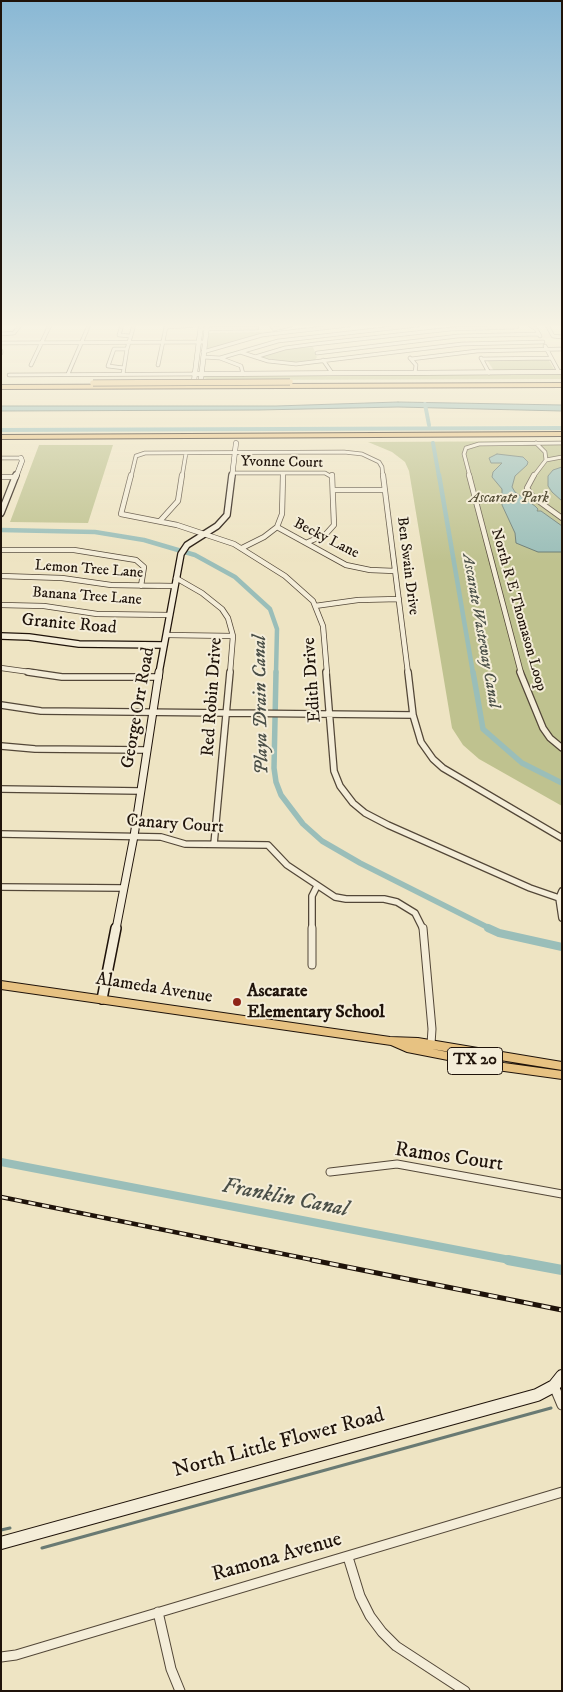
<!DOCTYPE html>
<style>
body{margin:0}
#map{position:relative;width:563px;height:1692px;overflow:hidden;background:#eee4c3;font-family:"IM FELL DW Pica",serif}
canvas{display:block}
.frame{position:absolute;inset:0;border:2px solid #1f130a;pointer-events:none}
</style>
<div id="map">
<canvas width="563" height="1692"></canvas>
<div class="frame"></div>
</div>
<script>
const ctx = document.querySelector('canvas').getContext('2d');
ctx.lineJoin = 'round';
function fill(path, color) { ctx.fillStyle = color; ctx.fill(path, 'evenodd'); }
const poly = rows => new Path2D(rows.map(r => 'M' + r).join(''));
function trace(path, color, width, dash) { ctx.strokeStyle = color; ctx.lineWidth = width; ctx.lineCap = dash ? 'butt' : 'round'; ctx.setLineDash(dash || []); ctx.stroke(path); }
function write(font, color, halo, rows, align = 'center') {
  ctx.font = font + ' "IM FELL DW Pica",serif'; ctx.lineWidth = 4; ctx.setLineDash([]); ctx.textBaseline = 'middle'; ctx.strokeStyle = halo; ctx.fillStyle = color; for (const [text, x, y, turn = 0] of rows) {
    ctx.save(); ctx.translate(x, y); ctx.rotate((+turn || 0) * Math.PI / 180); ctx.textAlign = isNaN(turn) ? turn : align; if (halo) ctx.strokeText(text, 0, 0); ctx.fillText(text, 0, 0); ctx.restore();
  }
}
fill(poly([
 [260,332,261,334,207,349,209,333],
 [313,347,317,357,315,360,284,363,261,357,288,349],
 [548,359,555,371,494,371,487,360],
 [562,373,562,379,210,380,204,378,204,375],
 [562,441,562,806,479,759,463,745,452,728,409,471,405,462,392,452,368,442],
 [39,445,113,445,88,523,10,522]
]), '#bfc28f');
const water = poly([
 [398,402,562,405,562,411,398,407,259,410,1,411,1,406,276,406,398,402],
 [497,454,523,457,528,462,527,465,515,476,512,487,515,492,535,506,538,509,537,511,541,511,562,526,562,552,538,552,516,543,515,533,502,505,502,489,492,477,493,472,502,463,491,463,489,458,497,454],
 [562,467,562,501,552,492,548,486,548,476,553,470,562,467]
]);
fill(water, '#9abeb9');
trace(water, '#697a73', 1);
trace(poly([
 [1,1530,10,1528],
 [42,1548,551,1408]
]), '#697a73', 3);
trace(poly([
 [425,404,429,425],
 [1,430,562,428],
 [433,443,439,477]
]), '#9abeb9', 4);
trace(poly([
 [439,475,473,673],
 [1,530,95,532,144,540,195,555,235,577,270,609,277,629,276,673]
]), '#9abeb9', 4.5);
trace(poly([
 [276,672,274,768,276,782,281,795,303,824,322,841,360,863,491,929],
 [473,672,483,729,522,763,562,783]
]), '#9abeb9', 5.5);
trace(poly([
 [488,928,499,933,562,947],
 [1,1162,515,1261]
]), '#9abeb9', 8);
trace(poly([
 [508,1260,562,1270]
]), '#9abeb9', 10);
const streetFar4 = poly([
 [122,325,119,335,130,336],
 [271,325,274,329,291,325],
 [530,325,536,329,540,336],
 [547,325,553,336,562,337],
 [202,329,257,328],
 [1,334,14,333,20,325],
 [1,343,205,342],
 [545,346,559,372],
 [1,351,1,353],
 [203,352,262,335,349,325],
 [240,352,268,361,296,364,462,344,543,342],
 [317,353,458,336,539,334],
 [203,357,220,358,278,341,418,325],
 [255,357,285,348,315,344,451,329,517,327],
 [220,358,241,366,243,374],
 [410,358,416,365,415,373],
 [481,358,489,373],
 [411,359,477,351,562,349],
 [482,359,551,358],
 [323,360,332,373],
 [31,365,50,325],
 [158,365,166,327,201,325],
 [124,368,108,366,114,349,127,349],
 [68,374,89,325],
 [123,374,127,349,134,325],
 [9,375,194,374],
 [536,443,545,452,546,460],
 [1,458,21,458],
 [233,473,325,473,332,477],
 [131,477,136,456,145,453,344,452,362,454,379,462,382,467,383,477],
 [182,477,186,453],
 [283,477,283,473],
 [470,477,464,454,466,448,479,444,562,443],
 [533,477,546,460,562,457]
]);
const streetFar3 = poly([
 [131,475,121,514,177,525,234,544,285,576,313,601,323,626,327,673],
 [383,475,408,673],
 [469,475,521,673],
 [534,475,527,488,533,497,562,518],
 [1,477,15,477],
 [334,490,385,490],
 [160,521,178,501,182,475],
 [277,527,346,565,370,570,395,571],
 [308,542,325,535,334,525,332,475],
 [242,548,264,537,277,527,282,514,283,475],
 [1,550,74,550,136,560,144,567,141,586],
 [1,576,62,578,111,585,175,586],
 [176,578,202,593,222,609,228,618,233,636,230,673],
 [1,605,44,606,97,614,170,615],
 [315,606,358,600,399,599],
 [167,635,233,636],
 [1,668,37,673]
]);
const streetFar2 = poly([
 [28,672,62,677,159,677],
 [326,672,334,771,340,786,353,803,365,813,388,825,530,888,559,898],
 [408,672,413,715,421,742,433,759,443,768,562,838],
 [520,672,543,728,550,738,562,748],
 [1,705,41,711,413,715],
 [1,746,35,749,146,750],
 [1,789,140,791],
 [1,834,161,837,185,844,268,845,287,865,335,897,346,899,384,899,397,902,415,913,423,929],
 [214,844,230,672],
 [1,887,123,888],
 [562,891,559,898,562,918],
 [312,929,312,896,317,886]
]);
const streetFar1 = poly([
 [312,928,312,965],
 [423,928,432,1029,431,1044],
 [330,1172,397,1164,562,1194]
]);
const street = poly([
 [554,1386,562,1405],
 [348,1557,360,1596,370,1616,382,1632,396,1646,465,1691],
 [158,1612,171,1669,180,1691],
 [1,1657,16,1655,562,1492]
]);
const secondaryFar4 = poly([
 [194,374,562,372],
 [201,379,207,325],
 [194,381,201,325],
 [16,477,22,461,21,458],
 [232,477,236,443]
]);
const secondaryFar3 = poly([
 [1,513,16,475],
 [1,636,29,637,79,644,164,645],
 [159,673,181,554,187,545,217,526,227,515,232,475]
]);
const secondaryFar2 = poly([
 [116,929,134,836,159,672]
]);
const secondaryFar1 = poly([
 [102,999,116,928]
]);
const secondary = poly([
 [1,1543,537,1395,554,1386,562,1376]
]);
const primary = poly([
 [1,981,390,1037,418,1038,562,1062,562,1070,432,1049,504,1063,562,1071,562,1079,504,1071,407,1052,391,1045,1,989,1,981]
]);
const highway = poly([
 [562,383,562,387,1,389,1,385,562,383],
 [562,432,562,436,1,439,1,435,562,432]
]);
trace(streetFar4, '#534738', 4.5);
trace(streetFar3, '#534738', 6);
trace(streetFar2, '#534738', 8);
trace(streetFar1, '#534738', 9);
trace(street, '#534738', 11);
trace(secondaryFar4, '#1f130a', 5.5);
trace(secondaryFar3, '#1f130a', 8);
trace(secondaryFar2, '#1f130a', 9);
trace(secondaryFar1, '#1f130a', 12);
trace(secondary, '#1f130a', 14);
trace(primary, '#1f130a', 2);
trace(highway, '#1f130a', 2);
trace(streetFar4, '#f4edd8', 3);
trace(streetFar3, '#f4edd8', 4.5);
trace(streetFar2, '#f4edd8', 5.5);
trace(streetFar1, '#f4edd8', 7);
trace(street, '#f4edd8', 9);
trace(secondaryFar4, '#f4edd8', 4.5);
trace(secondaryFar3, '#f4edd8', 5.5);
trace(secondaryFar2, '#f4edd8', 7);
trace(secondaryFar1, '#f4edd8', 9);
trace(secondary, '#f4edd8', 12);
fill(primary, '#e7c282');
fill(highway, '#e7c282');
const railFar1 = poly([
 [1,1197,318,1261]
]);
const rail = poly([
 [312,1260,562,1310]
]);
trace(railFar1, '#1f130a', 4.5);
trace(rail, '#1f130a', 5);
trace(railFar1, '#f4edd8', 2.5, [7]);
trace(rail, '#f4edd8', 3, [9]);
const highwayBridge = poly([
 [93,383,290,382]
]);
trace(highwayBridge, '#1f130a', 7, []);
trace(highwayBridge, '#e7c282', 5.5);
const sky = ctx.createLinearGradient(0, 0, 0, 562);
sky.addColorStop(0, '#89b8d5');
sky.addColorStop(0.58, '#f7f3e4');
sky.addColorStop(1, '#f7f3e400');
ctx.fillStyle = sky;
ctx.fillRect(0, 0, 563, 562);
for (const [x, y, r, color] of [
 [237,1002,5,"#8f2418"]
]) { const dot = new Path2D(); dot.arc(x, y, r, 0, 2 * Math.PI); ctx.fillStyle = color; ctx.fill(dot); trace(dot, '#f4edd8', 2); }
write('15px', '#1f130a', '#f4edd8', [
 ["Yvonne Court",282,463,1],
 ["Becky Lane",326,539,27],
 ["Ben Swain Drive",407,566,83],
 ["Lemon Tree Lane",89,570,4],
 ["Banana Tree Lane",87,597,4],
 ["North R E Thomason Loop",518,610,74]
]);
write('italic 15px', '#575039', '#f4edd8', [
 ["Ascarate Park",509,499]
]);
write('italic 16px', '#4a4f47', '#f4edd8', [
 ["Ascarate Wasteway Canal",480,631,80]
]);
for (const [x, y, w] of [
 [475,1061,55]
]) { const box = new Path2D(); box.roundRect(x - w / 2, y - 13.5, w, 27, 4); ctx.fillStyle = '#f4edd8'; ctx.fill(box); trace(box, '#1f130a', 1); }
write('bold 16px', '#1f130a', null, [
 ["TX 20",475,1061]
]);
write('18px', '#1f130a', '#f4edd8', [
 ["Granite Road",69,625,5],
 ["Edith Drive",313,680,-94],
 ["Red Robin Drive",213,697,-86],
 ["George Orr Road",139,708,-80],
 ["Canary Court",175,825,4],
 ["Alameda Avenue",154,989,9]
]);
write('bold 18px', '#1f130a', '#f4edd8', [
 ["Ascarate",247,992],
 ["Elementary School",247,1013]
], 'left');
write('italic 19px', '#4a4f47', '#f4edd8', [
 ["Playa Drain Canal",262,705,-91]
]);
write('21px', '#1f130a', '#f4edd8', [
 ["Ramos Court",449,1158,8],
 ["North Little Flower Road",279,1444,-15],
 ["Ramona Avenue",277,1558,-16]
]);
write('italic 22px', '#4a4f47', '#f4edd8', [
 ["Franklin Canal",285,1199,11]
]);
</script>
